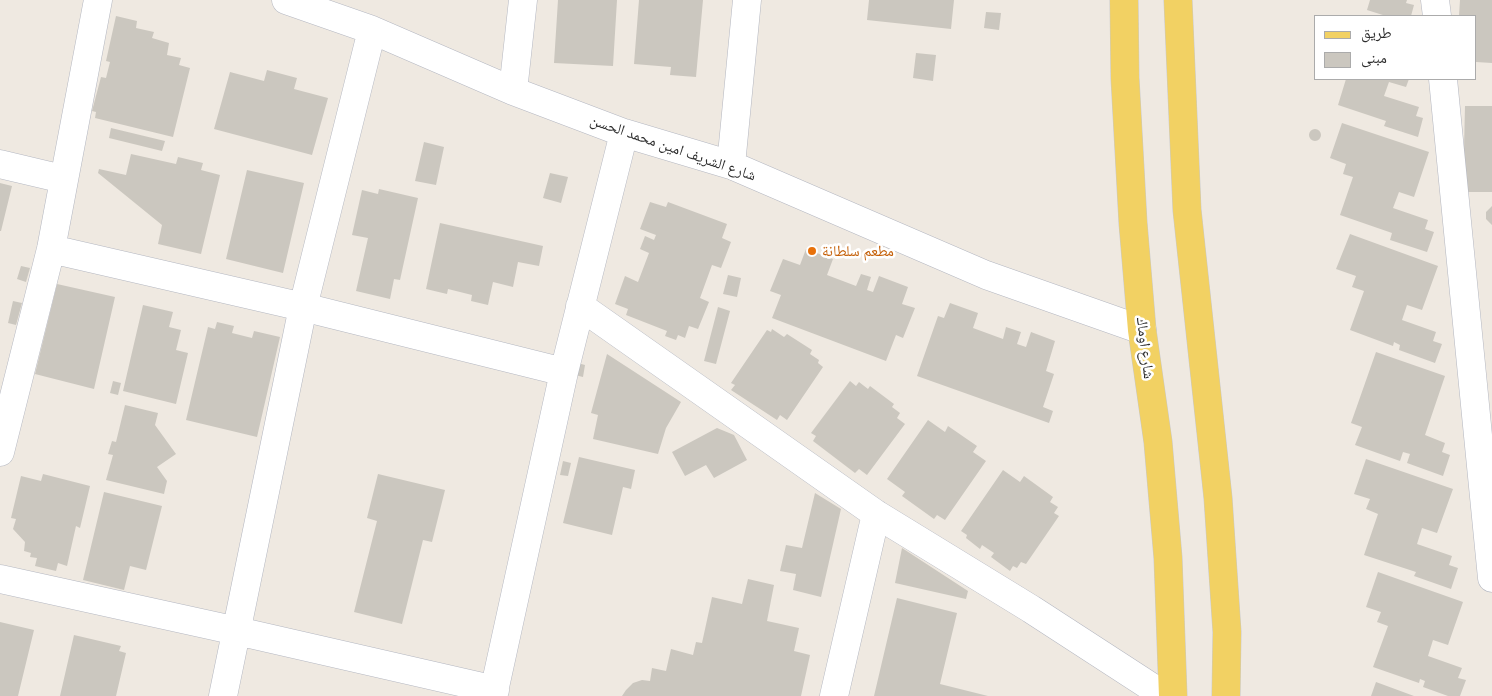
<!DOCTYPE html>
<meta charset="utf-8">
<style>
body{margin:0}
#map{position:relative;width:1492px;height:696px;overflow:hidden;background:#efe9e1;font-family:Raleway,"Noto Naskh Arabic",sans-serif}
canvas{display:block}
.legend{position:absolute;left:1314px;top:15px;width:162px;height:65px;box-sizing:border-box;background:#fff;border:1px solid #ababab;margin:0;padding:6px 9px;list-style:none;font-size:15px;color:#2e2e2e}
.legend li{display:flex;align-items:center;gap:10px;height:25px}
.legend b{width:25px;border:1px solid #ababab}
</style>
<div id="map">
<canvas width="1492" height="696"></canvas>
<ul class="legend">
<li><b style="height:6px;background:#f2d163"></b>طريق</li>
<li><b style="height:14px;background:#cbc7bf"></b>مبنى</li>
</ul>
</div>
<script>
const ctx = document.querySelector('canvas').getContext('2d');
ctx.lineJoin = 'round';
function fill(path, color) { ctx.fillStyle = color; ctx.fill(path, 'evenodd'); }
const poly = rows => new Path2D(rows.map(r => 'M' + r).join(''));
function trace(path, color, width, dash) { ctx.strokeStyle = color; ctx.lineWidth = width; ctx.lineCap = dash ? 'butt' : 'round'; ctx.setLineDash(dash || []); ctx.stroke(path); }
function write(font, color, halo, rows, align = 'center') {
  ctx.font = font + ' Raleway,"Noto Naskh Arabic",sans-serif'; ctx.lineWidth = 5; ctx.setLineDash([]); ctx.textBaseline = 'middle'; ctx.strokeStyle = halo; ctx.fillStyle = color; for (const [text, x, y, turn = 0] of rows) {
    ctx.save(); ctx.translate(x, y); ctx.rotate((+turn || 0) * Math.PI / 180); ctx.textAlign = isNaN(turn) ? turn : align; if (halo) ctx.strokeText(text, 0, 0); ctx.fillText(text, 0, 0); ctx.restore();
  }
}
fill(poly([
 [558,0,617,0,613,66,554,63],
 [639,0,703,0,696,77,670,75,671,67,634,64],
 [869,0,954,0,951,29,867,20],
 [1370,0,1407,0,1406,3,1414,5,1411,16,1386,16,1367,10],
 [1460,0,1492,0,1492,63,1476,62,1476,16,1459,16],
 [986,12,1001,13,999,30,984,28],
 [116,16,137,21,136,28,154,32,152,38,169,43,167,55,181,58,179,65,190,68,173,137,95,118,96,112,92,111,101,77,106,78,110,62,106,61],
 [916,53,936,55,933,81,913,78],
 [267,70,297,78,294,89,328,98,312,155,214,129,230,72,264,81],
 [1346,79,1409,79,1406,87,1389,82,1384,96,1419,107,1416,116,1423,118,1418,137,1384,126,1386,121,1338,105],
 [1465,106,1492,106,1492,192,1463,192],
 [1342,123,1429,152,1414,197,1399,192,1393,208,1428,220,1425,229,1434,232,1427,252,1390,240,1392,233,1340,215,1353,177,1343,174,1346,164,1330,158],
 [111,128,165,141,162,151,109,138],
 '1309 135a6 6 0 1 1 12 0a6 6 0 1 1-12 0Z',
 [424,142,444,147,436,185,415,181],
 [131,154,176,164,178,157,203,163,201,170,220,175,201,254,158,244,162,225,98,173,99,169,126,175],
 [247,170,304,183,283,273,226,259],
 [550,173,568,177,561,203,543,198],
 [0,183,12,186,1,231,0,231],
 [379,189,418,198,400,280,394,279,390,299,356,291,368,238,352,235,362,190,378,194],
 [650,202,666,207,668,202,727,224,722,238,731,242,721,268,712,265,700,298,709,302,698,329,689,326,685,338,678,335,676,340,665,336,667,331,626,315,628,309,615,304,625,276,638,282,649,253,640,249,645,236,654,240,656,235,640,229],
 [1492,206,1492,225,1486,219,1486,212],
 [440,223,543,246,539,266,518,262,513,287,493,282,488,305,471,301,472,295,448,289,447,294,426,289],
 [1350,234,1438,266,1422,310,1407,305,1402,320,1436,332,1433,341,1442,344,1435,363,1399,350,1400,345,1394,342,1393,346,1350,330,1364,291,1352,287,1356,276,1336,269],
 [806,249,833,259,827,275,856,286,861,274,871,277,867,290,873,292,879,276,908,287,902,304,915,308,903,338,896,335,886,361,772,318,781,295,770,291,783,259,800,265],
 [21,266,30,268,26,282,17,279],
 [728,275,741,278,737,297,723,294],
 [57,284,115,297,94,389,35,374],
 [13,301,22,303,16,325,8,323],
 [950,303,978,313,973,328,1003,339,1006,327,1021,332,1017,344,1026,347,1031,332,1055,341,1046,371,1054,374,1043,407,1053,411,1049,423,917,376,938,316,944,318],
 [143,305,173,312,169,327,181,330,176,350,188,353,176,404,123,391],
 [718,307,730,311,716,364,704,361],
 [217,322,234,326,232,333,252,338,254,331,280,337,257,437,186,420,208,327,215,329],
 [772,329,784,337,787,334,812,350,810,354,819,360,818,363,823,367,787,420,780,415,777,420,731,390,735,385,731,383,767,330,771,332],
 [1376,352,1445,376,1425,435,1445,443,1442,452,1450,455,1443,476,1407,463,1410,454,1403,452,1400,461,1355,445,1362,427,1351,423],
 [607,354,681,402,666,428,658,454,593,439,598,415,591,413],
 [574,362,585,365,583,377,571,374],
 [113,381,121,383,118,395,110,393],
 [850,381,856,386,859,382,868,389,870,386,894,404,892,407,900,413,897,418,905,424,867,475,859,469,855,473,813,441,816,436,811,433],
 [125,405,158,413,155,425,176,454,157,467,167,481,164,494,106,480,113,455,108,454,112,441,116,442],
 [928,420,945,432,948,426,977,446,973,452,986,461,945,520,937,515,934,519,902,496,905,492,887,479],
 [717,428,734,435,747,460,714,478,706,465,685,476,672,452],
 [579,457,635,470,631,489,623,487,612,535,563,523],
 [1366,459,1453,489,1437,533,1422,528,1417,544,1452,556,1449,565,1458,568,1451,589,1414,576,1416,572,1364,555,1378,514,1366,509,1370,499,1354,494],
 [563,461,571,463,568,476,560,475],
 [1003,470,1020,482,1024,476,1053,497,1050,502,1058,507,1054,513,1059,516,1026,564,1021,562,1017,568,1013,566,1010,571,991,557,994,553,982,545,980,549,966,538,967,535,961,531],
 [43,474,90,486,80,528,76,526,67,566,58,563,56,571,35,566,37,558,30,557,31,553,24,551,25,542,13,529,16,519,11,518,21,476,41,481],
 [378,474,445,490,432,542,423,540,402,624,354,612,377,521,367,518],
 [104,492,162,506,146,570,130,566,124,590,83,580],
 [815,493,841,509,821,597,793,590,796,574,780,571,786,545,802,548],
 [902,548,968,591,966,599,895,583],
 [1378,572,1463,602,1448,645,1433,640,1428,656,1462,668,1458,678,1466,680,1460,696,1448,696,1423,687,1425,681,1420,679,1419,683,1373,667,1388,626,1377,622,1381,612,1366,607],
 [748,579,774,585,767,621,799,628,794,651,810,655,801,696,622,696,626,690,633,683,642,680,650,681,652,668,666,671,671,649,693,655,696,642,702,643,712,597,742,604],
 [897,598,957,613,940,684,988,696,874,696],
 [0,622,34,630,18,696,0,696],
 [74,635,121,646,119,651,126,653,116,696,60,696],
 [1376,682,1414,696,1371,696]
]), '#cbc7bf');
const minor = poly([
 [286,0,372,30,513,91,624,133,731,165,986,275,1142,330],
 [1435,0,1437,16],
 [1443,79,1492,578],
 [513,91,523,0],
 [0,164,63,179],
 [731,165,747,0],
 [51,249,303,307,564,372],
 [580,306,876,514,1031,609,1165,696],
 [0,452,51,249,98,0],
 [0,579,237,631,495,690],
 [223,696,303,307,372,30],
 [493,696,564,372,624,133],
 [834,696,876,514]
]);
const major = poly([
 [1124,0,1125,78,1133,223,1142,330,1158,442,1168,558,1173,696],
 [1178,0,1187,210,1218,498,1227,632,1226,696]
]);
trace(minor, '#b4b7c1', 29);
trace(major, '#c9c9c9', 29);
trace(minor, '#fff', 28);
trace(major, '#f2d163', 28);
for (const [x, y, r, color] of [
 [812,251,5,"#e8710a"]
]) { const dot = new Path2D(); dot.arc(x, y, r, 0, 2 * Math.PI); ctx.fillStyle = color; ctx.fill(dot); trace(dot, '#fff', 2); }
write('15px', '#2e2e2e', '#fff', [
 ["شارع الشريف امين محمد الحسن",673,148,19],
 ["شارع اوماك",1145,348,83]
]);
write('15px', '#c56008', '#fff', [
 ["مطعم سلطانة",822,251]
], 'left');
</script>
